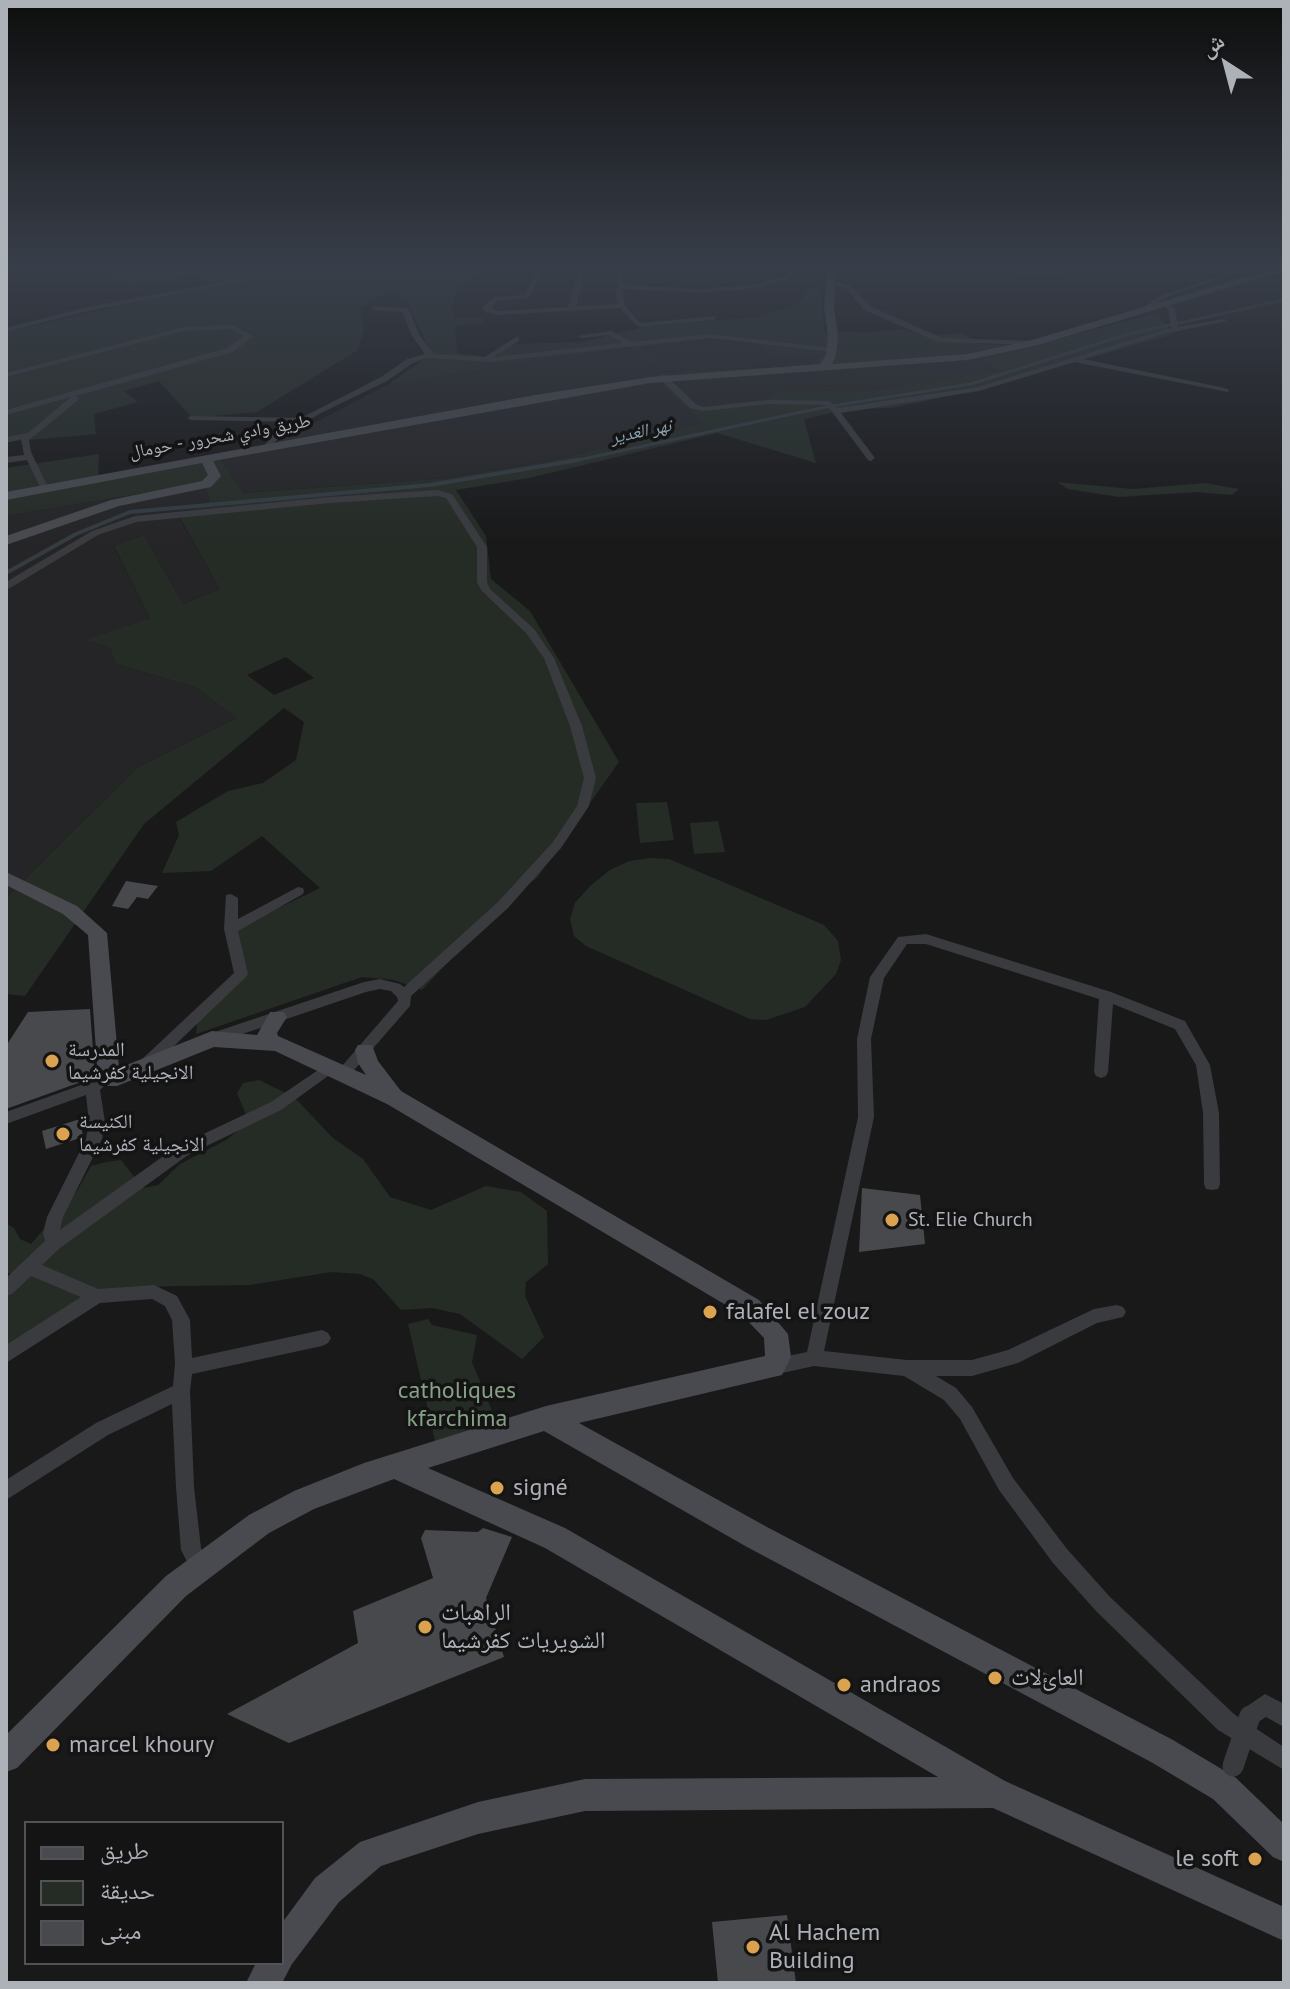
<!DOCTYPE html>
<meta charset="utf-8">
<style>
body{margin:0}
#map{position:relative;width:1290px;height:1989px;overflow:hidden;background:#19191a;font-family:"PT Sans","Noto Naskh Arabic",sans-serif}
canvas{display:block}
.frame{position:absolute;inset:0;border:8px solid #adb1b8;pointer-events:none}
.legend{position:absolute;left:24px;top:1821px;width:260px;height:144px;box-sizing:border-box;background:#141415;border:2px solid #515356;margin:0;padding:10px 14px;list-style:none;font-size:24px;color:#adb1b8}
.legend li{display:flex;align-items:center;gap:16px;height:40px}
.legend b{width:40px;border:2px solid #515356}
.north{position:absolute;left:1186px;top:24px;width:80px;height:80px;-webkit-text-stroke:6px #141415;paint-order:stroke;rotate:324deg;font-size:22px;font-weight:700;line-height:32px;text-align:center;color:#adb1b8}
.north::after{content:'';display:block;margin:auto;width:28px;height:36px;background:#adb1b8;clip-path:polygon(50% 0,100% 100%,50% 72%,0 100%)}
</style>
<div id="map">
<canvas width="1290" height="1989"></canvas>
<div class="frame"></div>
<ul class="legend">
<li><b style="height:10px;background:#484a4f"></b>طريق</li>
<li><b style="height:22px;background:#252c26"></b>حديقة</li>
<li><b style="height:22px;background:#48494c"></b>مبنى</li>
</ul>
<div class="north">ش</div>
</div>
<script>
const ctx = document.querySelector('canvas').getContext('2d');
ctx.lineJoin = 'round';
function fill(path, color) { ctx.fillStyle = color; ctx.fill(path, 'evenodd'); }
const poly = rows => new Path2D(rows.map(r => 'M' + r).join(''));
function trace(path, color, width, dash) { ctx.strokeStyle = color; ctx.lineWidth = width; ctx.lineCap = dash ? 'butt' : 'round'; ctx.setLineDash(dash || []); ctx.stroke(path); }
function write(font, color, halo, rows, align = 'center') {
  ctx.font = font + ' "PT Sans","Noto Naskh Arabic",sans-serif'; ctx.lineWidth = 7; ctx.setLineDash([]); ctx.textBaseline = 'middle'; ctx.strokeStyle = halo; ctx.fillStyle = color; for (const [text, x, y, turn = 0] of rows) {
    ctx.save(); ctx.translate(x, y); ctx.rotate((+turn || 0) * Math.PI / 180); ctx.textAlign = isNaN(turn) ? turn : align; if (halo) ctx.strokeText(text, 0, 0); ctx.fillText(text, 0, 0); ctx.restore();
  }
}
fill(poly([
 [685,338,758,342,817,356,812,363,797,366,663,372,658,380,704,423,550,461,447,478,242,493,220,458,260,451,389,384,631,347,655,365,642,347],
 [980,359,999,372,876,390,794,391,770,400,714,408,697,407,669,380],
 [204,483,211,501,178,516,220,589,183,604,144,535,114,547,150,618,87,640,111,647,116,664,195,687,237,718,137,768,6,898,6,516]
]), '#252527');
fill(poly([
 [122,267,492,267,458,288,451,308,455,318,481,318,487,322,455,326,457,353,495,358,510,344,581,342,647,326,756,317,791,307,805,297,807,289,820,286,825,331,866,333,901,329,926,336,964,333,977,344,1034,345,1157,313,1173,334,983,389,891,408,849,409,804,419,816,463,717,433,529,478,456,490,486,536,491,579,530,611,619,762,537,878,506,899,422,990,394,980,362,977,196,1034,197,1023,245,977,233,930,320,888,262,836,211,871,162,873,179,835,176,822,228,791,263,783,296,760,304,722,284,708,144,824,25,996,6,994,6,898,137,768,237,718,195,687,116,664,110,647,85,640,150,618,114,546,144,535,183,604,220,589,178,515,210,501,204,483,6,516,6,468,99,454,98,476,220,458,243,493,447,478,550,461,703,423,657,380,662,372,631,347,389,384,431,354,406,299,388,292,360,308,364,331,358,350,257,412,192,418,159,381,124,391,138,402,94,414,96,434,6,442,6,332,214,285,197,275,135,286,106,283],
 [685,338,758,342,765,354,817,356,812,363,797,366,664,372,642,348],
 [980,359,998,371,876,390,794,391,770,395,770,400,714,408,697,407,670,380],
 [286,657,314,678,274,695,247,675],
 [915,267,1095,267,1052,277,967,271,934,274],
 [1057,482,1133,489,1205,483,1239,489,1232,495,1196,492,1119,497,1068,489],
 [667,802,674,840,640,843,636,803],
 [718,821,725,852,694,854,690,823],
 [650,858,669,859,824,925,838,941,841,960,836,974,805,1007,766,1020,750,1019,586,946,574,936,570,919,575,903,590,886,610,870,629,861],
 [259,1080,294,1097,333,1138,363,1159,390,1197,431,1210,486,1186,521,1192,547,1211,548,1264,526,1282,525,1296,544,1337,522,1359,460,1314,432,1308,401,1310,373,1279,360,1274,331,1272,250,1285,123,1287,6,1348,6,1296,12,1287,11,1274,6,1272,6,1223,14,1228,20,1239,31,1244,77,1191,91,1166,106,1162,121,1160,143,1188,158,1185,180,1164,226,1140,249,1122,237,1093,243,1083],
 [428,1319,432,1325,477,1335,472,1362,498,1426,437,1449,408,1324]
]), '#252c26');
trace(poly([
 [569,462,825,407,971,384,1125,335,1284,300]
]), '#343c42', 3);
trace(poly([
 [6,573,76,534,130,512,430,485,578,460]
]), '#343c42', 4);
fill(poly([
 [126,881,158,886,148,899,137,897,128,909,112,906],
 [90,1009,95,1077,6,1109,6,1046,28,1012],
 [80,1119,83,1137,46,1149,42,1131],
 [862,1188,920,1195,925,1244,859,1252],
 [483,1528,512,1537,486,1598,504,1657,289,1743,227,1714,358,1643,353,1611,433,1578,421,1538,425,1530,478,1532],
 [787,1915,796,1983,718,1983,712,1922]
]), '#48494c');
fill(poly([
 [277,267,285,267,247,281,83,312,6,332,6,328,83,308,246,277,277,267],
 [539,267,545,267,529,298,498,300,491,308,499,311,568,307,580,267,586,267,576,306,618,304,615,290,619,286,616,282,617,267,623,267,622,281,627,285,701,289,758,284,783,277,800,267,807,267,787,279,759,288,701,293,624,289,622,291,625,306,640,323,717,316,714,320,638,327,620,308,498,315,483,311,483,307,494,297,525,295,539,267],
 [1246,267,1254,267,1164,298,1148,311,1141,309,1160,296,1246,267],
 [830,280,850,285,870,306,942,338,1034,341,1038,343,1034,345,938,342,864,310,846,288,828,283,830,280],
 [1162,302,1175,308,1178,327,1223,319,1227,321,1163,334,1083,359,1225,388,1229,390,1228,392,1074,362,979,391,841,413,875,458,871,461,868,460,827,405,768,404,703,411,690,408,657,376,664,374,696,404,703,407,768,400,829,401,837,408,978,387,1171,328,1168,309,1158,304,1162,302],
 [371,306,408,308,420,336,434,354,485,357,516,337,519,337,519,341,494,357,622,343,610,335,581,338,577,336,611,331,631,342,710,334,831,348,835,350,831,352,710,338,490,362,426,358,413,363,387,381,321,413,280,437,267,450,263,447,274,433,293,422,191,420,187,418,191,416,301,418,381,377,407,359,425,354,412,336,402,312,374,310,371,306],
 [231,325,253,336,233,352,76,396,79,398,78,400,29,440,31,452,49,489,48,491,42,491,27,460,6,463,6,457,24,455,21,439,6,443,6,437,28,433,71,397,6,415,6,410,227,348,244,336,230,329,184,331,6,377,6,373,184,327,231,325],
 [437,490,452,494,487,547,487,582,490,589,534,629,554,658,582,726,596,778,589,806,561,848,508,908,411,996,410,1006,348,1077,338,1077,336,1073,398,1001,397,997,391,991,380,989,366,992,219,1042,209,1042,207,1038,209,1034,364,982,380,979,400,984,404,987,498,902,553,842,577,806,584,778,570,726,544,658,526,633,481,590,477,582,477,547,446,498,437,496,330,503,136,522,98,535,10,588,6,589,6,582,92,531,135,516,330,497,437,490],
 [298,887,303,888,304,891,303,894,238,931,248,974,246,977,150,1069,140,1069,138,1065,140,1061,234,973,224,929,226,895,231,894,238,898,238,919,298,887],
 [926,934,1111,992,1185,1021,1210,1065,1219,1113,1220,1184,1218,1189,1212,1190,1206,1189,1204,1184,1203,1113,1196,1065,1175,1029,1113,1004,1108,1072,1106,1076,1101,1078,1096,1076,1094,1072,1099,999,926,944,907,944,884,978,871,1039,874,1117,824,1351,907,1360,972,1360,1008,1350,1094,1309,1117,1305,1123,1307,1126,1312,1123,1317,1097,1323,1018,1363,972,1376,936,1376,956,1388,972,1407,1013,1478,1067,1549,1110,1597,1234,1714,1241,1719,1239,1716,1243,1709,1265,1694,1284,1704,1284,1727,1266,1717,1252,1726,1284,1747,1284,1770,1218,1730,1096,1611,1053,1563,999,1490,960,1419,944,1400,904,1376,814,1366,773,1375,767,1373,764,1367,767,1361,773,1359,807,1352,858,1117,857,1039,870,977,898,937,926,934],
 [330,1062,335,1063,337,1067,335,1071,281,1110,188,1155,60,1248,42,1265,98,1289,154,1285,177,1296,190,1320,192,1358,322,1330,328,1333,331,1338,328,1343,322,1346,192,1374,190,1391,194,1487,201,1548,210,1566,207,1573,200,1576,193,1573,181,1550,176,1487,172,1404,108,1435,6,1500,6,1480,96,1423,173,1386,175,1363,172,1320,165,1306,152,1299,100,1303,6,1363,6,1345,81,1297,31,1276,12,1294,6,1296,6,1278,45,1241,43,1233,47,1217,86,1139,89,1122,86,1095,6,1124,6,1112,98,1079,103,1081,105,1085,100,1090,105,1122,102,1139,63,1217,60,1230,176,1147,271,1102,330,1062]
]), '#3a3b3f');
fill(poly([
 [827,267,836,267,834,307,838,335,836,355,832,364,968,354,1032,340,1279,267,1284,267,1284,271,1038,345,968,360,650,383,213,461,221,476,211,487,119,506,6,545,6,536,111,500,202,481,208,475,202,463,6,500,6,492,535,395,650,377,820,364,826,355,828,335,824,307,827,267],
 [6,872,77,906,107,933,119,1068,212,1031,257,1035,270,1012,284,1012,287,1017,277,1033,278,1036,366,1075,358,1063,355,1050,358,1045,372,1045,378,1061,401,1091,759,1300,788,1334,791,1357,782,1375,579,1423,767,1527,1173,1740,1235,1777,1284,1824,1284,1862,1273,1857,1213,1799,1151,1762,747,1547,544,1431,428,1468,565,1528,1005,1781,1284,1907,1284,1941,993,1808,585,1811,478,1834,381,1866,339,1902,292,1964,282,1983,246,1983,256,1963,282,1963,282,1923,315,1878,360,1842,478,1802,585,1779,938,1777,545,1548,394,1479,314,1509,269,1533,186,1596,17,1768,6,1772,6,1735,166,1576,249,1515,294,1491,364,1463,546,1406,765,1356,764,1338,741,1314,387,1104,275,1051,214,1047,117,1086,101,1086,98,1080,88,935,63,914,6,885,6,872]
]), '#484a4f');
trace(poly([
 [1233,1766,1250,1716]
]), '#3a3b3f', 21);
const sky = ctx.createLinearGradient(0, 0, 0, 545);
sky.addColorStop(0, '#0e0e0e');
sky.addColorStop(0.49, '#383e49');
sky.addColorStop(1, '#383e4900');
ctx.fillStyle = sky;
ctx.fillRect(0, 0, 1290, 545);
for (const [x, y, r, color] of [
 [52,1061,8,"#dba250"],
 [63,1134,8,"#dba250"],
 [892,1220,8,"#dba250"],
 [710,1312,8,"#dba250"],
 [497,1488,8,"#dba250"],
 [425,1627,8,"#dba250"],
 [995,1678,8,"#dba250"],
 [844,1685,8,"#dba250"],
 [53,1745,8,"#dba250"],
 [1255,1859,8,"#dba250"],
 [753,1947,8,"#dba250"]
]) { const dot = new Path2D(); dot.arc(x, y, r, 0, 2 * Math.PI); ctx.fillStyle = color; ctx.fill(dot); trace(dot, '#141415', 3); }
write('italic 18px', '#89a0af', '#141415', [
 ["نهر الغدير",641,432,-12]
]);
write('18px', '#adb1b8', '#141415', [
 ["طريق وادي شحرور - حومال",220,437,-10]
]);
write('20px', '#adb1b8', '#141415', [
 ["المدرسة",68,1050],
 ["الانجيلية كفرشيما",68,1073],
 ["الكنيسة",79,1122],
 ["الانجيلية كفرشيما",79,1145],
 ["St. Elie Church",908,1220]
], 'left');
write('24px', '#adb1b8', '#141415', [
 ["falafel el zouz",726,1312],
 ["signé",513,1488],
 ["الراهبات",441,1613],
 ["الشويريات كفرشيما",441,1641],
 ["العائﻻت",1011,1678],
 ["andraos",860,1685],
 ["marcel khoury",69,1745],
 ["le soft",1239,1859,"right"],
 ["Al Hachem",769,1933],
 ["Building",769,1961]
], 'left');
write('24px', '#87a186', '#141415', [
 ["catholiques",457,1391],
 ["kfarchima",457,1419]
]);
</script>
